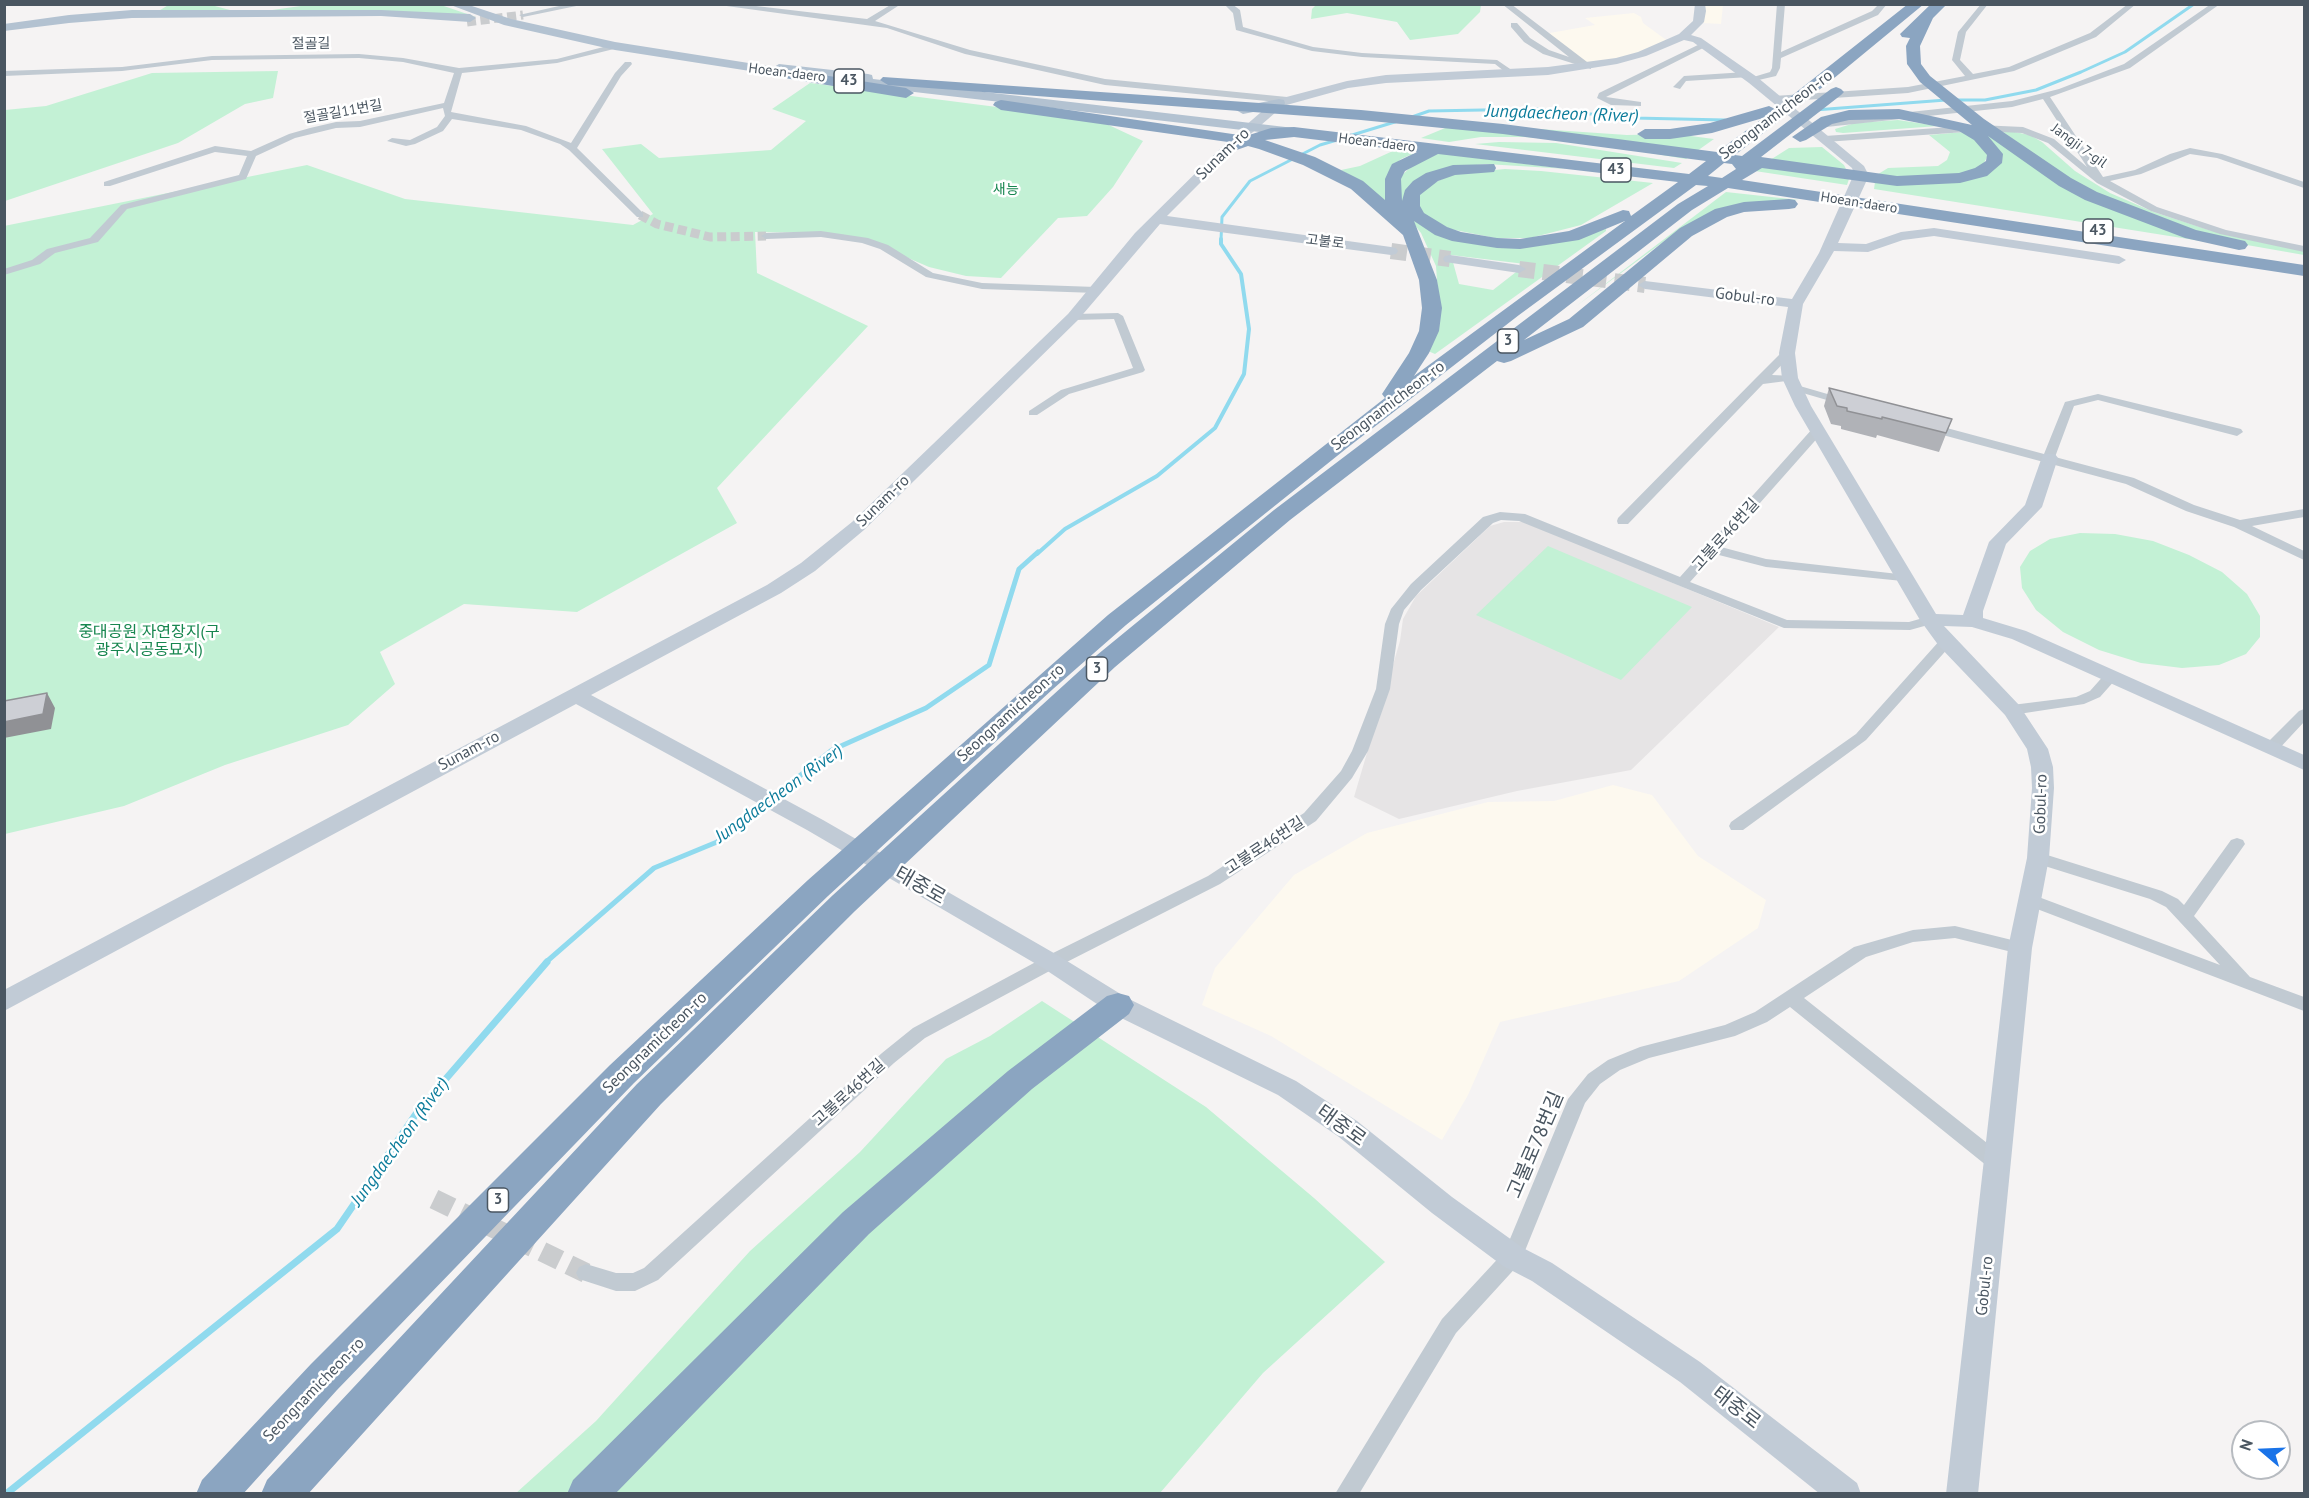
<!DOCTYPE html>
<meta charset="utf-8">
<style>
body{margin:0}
#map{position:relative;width:2309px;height:1498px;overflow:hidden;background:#f5f3f3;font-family:"PT Sans",sans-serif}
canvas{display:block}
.frame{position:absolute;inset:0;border:6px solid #4a5661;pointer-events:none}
.north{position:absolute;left:2231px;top:1420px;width:60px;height:60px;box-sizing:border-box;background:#fff;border:2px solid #b7bbc0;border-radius:50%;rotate:289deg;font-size:16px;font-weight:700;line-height:24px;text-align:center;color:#4a5661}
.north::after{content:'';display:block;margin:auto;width:21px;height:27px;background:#1a73e8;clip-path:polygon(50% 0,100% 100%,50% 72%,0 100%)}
</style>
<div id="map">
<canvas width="2309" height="1498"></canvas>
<div class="frame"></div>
<div class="north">N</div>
</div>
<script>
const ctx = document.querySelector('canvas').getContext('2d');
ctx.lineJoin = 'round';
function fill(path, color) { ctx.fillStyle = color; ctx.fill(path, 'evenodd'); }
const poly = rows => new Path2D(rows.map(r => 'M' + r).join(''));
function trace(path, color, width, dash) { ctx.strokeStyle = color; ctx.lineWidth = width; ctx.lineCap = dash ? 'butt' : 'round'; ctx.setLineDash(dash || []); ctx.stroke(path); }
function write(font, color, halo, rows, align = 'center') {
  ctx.font = font + ' "PT Sans","Noto Sans KR",sans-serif'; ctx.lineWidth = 5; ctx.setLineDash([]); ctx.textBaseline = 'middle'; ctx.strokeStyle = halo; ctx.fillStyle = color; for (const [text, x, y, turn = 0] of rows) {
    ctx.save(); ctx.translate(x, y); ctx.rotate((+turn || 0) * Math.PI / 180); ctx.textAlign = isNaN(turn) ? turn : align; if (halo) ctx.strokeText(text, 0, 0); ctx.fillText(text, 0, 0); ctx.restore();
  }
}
fill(poly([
 [1675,5,1723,5,1721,24,1703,23,1700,6],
 [1634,13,1641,17,1643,23,1669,42,1642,54,1588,67,1544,34,1595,25,1585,18],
 [1613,785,1652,795,1698,856,1766,900,1758,928,1679,981,1500,1022,1468,1095,1442,1140,1271,1036,1202,1005,1215,968,1294,875,1367,833,1488,802,1554,801]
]), '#fdf9ef');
fill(poly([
 [1504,522,1526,522,1779,627,1631,770,1517,791,1399,819,1354,797,1400,641,1403,619,1416,596,1490,526]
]), '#e6e4e5');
fill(poly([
 [170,4,211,5,230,10,258,12,315,4,438,4,476,17,433,13,157,12],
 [1316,5,1316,4,1481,5,1480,12,1458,34,1410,40,1397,22,1347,13,1311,19,1312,9],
 [278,71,273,98,245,104,178,143,5,201,5,110,46,106,152,73],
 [810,83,1098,120,1143,141,1113,187,1087,216,1058,218,1001,278,966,276,929,267,864,239,818,233,755,232,757,273,868,326,717,488,737,523,577,612,464,604,380,652,395,684,348,725,225,765,124,806,5,834,4,226,307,165,405,199,633,225,653,214,602,149,641,144,659,158,771,150,806,121,772,109],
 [1898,120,1938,126,1843,133,1836,132,1835,129,1855,123],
 [1450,126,1693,154,1686,159,1584,142,1524,137,1481,137,1449,142,1421,138],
 [1524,128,1627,135,1675,134,1714,139,1697,151],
 [1985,129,2045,173,2226,245,1874,189,1875,182,1900,185,1995,167],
 [1999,129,2030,135,2042,142,2075,171,2110,193,2154,212,2209,230,2304,250,2304,255,2247,245,2198,232,2078,186],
 [1963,132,1976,139,1988,155,1982,167,1947,178,1875,176,1888,168,1938,166,1947,160,1950,152,1929,135],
 [1499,142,1556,143,1682,163,1674,168,1475,144],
 [1822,147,1844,165,1848,173,1767,162,1789,148],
 [1395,150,1415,153,1401,159,1390,169,1386,202,1358,180,1341,170,1360,166],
 [1436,153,1568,169,1486,164,1447,168,1421,178,1412,215,1493,245,1606,229,1606,231,1435,354,1428,351,1438,295,1436,266,1421,233,1402,209,1396,194,1401,176,1415,163],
 [1451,255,1525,264,1525,265,1493,290,1459,284],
 [1762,166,1849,179,1847,185,1755,171],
 [1505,169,1541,171,1653,183,1581,225,1530,238,1495,238,1450,229,1426,216,1417,206,1421,189,1453,174],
 [1726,192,1799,200,1752,203,1667,239,1575,307],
 [2080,533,2115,534,2153,541,2189,555,2222,572,2247,594,2260,616,2260,637,2246,654,2219,665,2182,668,2141,663,2099,650,2063,632,2036,610,2022,588,2020,567,2030,551,2050,539],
 [1548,546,1692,607,1621,680,1476,615],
 [1042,1001,1206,1107,1314,1198,1385,1262,1263,1373,1160,1493,515,1494,596,1421,750,1251,860,1152,946,1059,990,1036]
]), '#c3f1d5');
trace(poly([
 [1956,100,1985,100,2036,90,2081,72,2125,52,2194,4],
 [1815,110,1946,100],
 [1409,118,1429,111,1536,109,1634,118,1725,120],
 [1349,136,1398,121],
 [1221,240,1222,217,1250,181,1320,145,1337,140]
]), '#90daee', 3);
trace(poly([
 [1037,554,1065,529,1157,476,1215,428,1244,374,1249,329,1241,274,1221,244,1221,239]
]), '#90daee', 4);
trace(poly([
 [545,963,654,868,717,842,832,750,926,708,989,665,1019,569,1038,552]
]), '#90daee', 5);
trace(poly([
 [6,1494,337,1229,418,1111,547,962]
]), '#90daee', 7);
trace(poly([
 [467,22,523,15],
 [640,215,657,224,710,237,766,236]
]), '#caccce', 9, [9, 4.5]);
trace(poly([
 [434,1199,586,1273]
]), '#caccce', 20, [20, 10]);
trace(poly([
 [1391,251,1450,259],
 [1519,269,1645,285]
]), '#caccce', 16, [16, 8]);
fill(poly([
 [496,4,530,4,527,6,496,4],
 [568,4,586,4,523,17,519,15,568,4],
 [712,4,739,4,867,19,892,4,901,4,875,21,970,50,1105,79,1287,97,1291,100,1287,103,1105,85,965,54,887,28,712,4],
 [1224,4,1232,4,1240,10,1243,27,1313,47,1362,53,1497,60,1516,73,1509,75,1495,64,1362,57,1312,51,1236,30,1233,13,1224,4],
 [1502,4,1511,4,1591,65,1591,69,1543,54,1524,42,1511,27,1511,23,1517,23,1530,38,1549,50,1569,57,1502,4],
 [1777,4,1785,4,1781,52,1872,11,1879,4,1887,4,1878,15,1781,58,1780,68,1776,76,1750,82,1750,78,1770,72,1772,68,1777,4],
 [1981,4,1988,4,1966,32,1960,60,1973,74,2009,67,2090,33,2128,4,2136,4,2096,37,2014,71,1908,93,1774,102,1770,99,1774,96,1908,87,1965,76,1952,60,1958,32,1981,4],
 [2211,4,2220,4,2130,68,2050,97,2103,177,2135,170,2170,154,2190,148,2222,154,2304,182,2304,188,2217,158,2190,154,2141,174,2110,181,2157,207,2226,230,2304,246,2304,252,2220,234,2151,211,2097,183,2048,143,2022,133,1979,131,1825,142,1820,139,1825,136,1979,125,2023,127,2054,139,2087,167,2043,99,2012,107,1817,128,1813,125,1817,122,2012,101,2059,89,2124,64,2211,4],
 [1702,43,1709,45,1606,97,1641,102,1641,106,1611,105,1597,98,1599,93,1702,43],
 [615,44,619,46,618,48,557,63,462,73,451,112,526,126,571,143,615,73,625,62,631,62,632,64,621,76,577,148,643,213,643,217,637,217,569,150,560,144,521,130,452,119,443,131,415,144,406,146,387,141,392,138,410,140,437,127,445,116,443,108,360,127,336,128,295,138,256,156,246,179,127,209,98,242,55,253,40,264,4,275,4,269,32,260,47,249,90,238,121,205,239,175,247,156,215,152,110,186,104,186,104,182,215,146,251,151,289,134,310,128,336,122,360,121,444,103,454,73,403,62,359,58,212,60,122,71,4,76,4,71,122,67,212,56,359,54,403,58,459,68,557,59,615,44],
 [1746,72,1750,75,1749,77,1686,81,1680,89,1673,87,1684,76,1746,72],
 [821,231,868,238,888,245,933,273,982,283,1096,287,1101,290,1096,293,982,289,926,277,880,249,862,243,821,237,766,239,761,236,766,233,821,231],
 [1118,313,1123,316,1145,370,1143,372,1069,394,1037,415,1029,415,1029,411,1061,390,1133,368,1114,319,1073,320,1068,317,1073,314,1118,313],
 [1787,350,1793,353,1772,375,1794,376,1794,380,1763,384,1628,524,1618,524,1617,521,1618,518,1755,379,1783,351,1787,350],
 [1793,384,1848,400,1850,402,1844,405,1789,389,1789,385,1793,384],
 [2098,394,2241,429,2243,432,2237,436,2098,400,2074,406,2055,457,2134,478,2194,505,2240,520,2304,509,2304,517,2252,526,2304,551,2304,560,2234,527,2186,511,2126,484,1924,430,1922,427,1928,423,2044,454,2065,402,2098,394],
 [1817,427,1823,431,1821,434,1721,547,1766,559,1907,575,1914,579,1912,582,1766,567,1715,554,1690,582,1787,620,1909,622,1930,616,1937,620,1935,623,1910,630,1784,628,1519,521,1501,520,1493,523,1421,590,1404,610,1399,624,1390,689,1368,751,1352,778,1316,821,1220,884,1057,967,925,1038,894,1063,658,1280,635,1291,616,1291,579,1279,576,1273,579,1267,586,1264,616,1273,633,1273,644,1268,882,1053,913,1028,1045,957,1208,876,1304,813,1341,771,1352,751,1376,689,1385,624,1391,609,1411,584,1483,517,1500,512,1525,514,1680,577,1813,428,1817,427],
 [1946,638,1951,639,1953,642,1951,645,1866,740,1743,830,1731,830,1729,826,1731,822,1856,734,1941,639,1946,638],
 [2111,671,2118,676,2116,679,2100,697,2084,704,2012,715,2005,710,2012,705,2076,697,2090,691,2106,673,2111,671],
 [2304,709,2304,722,2277,751,2267,751,2265,747,2267,743,2299,711,2304,709],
 [2237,838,2243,840,2245,844,2194,916,2250,977,2304,997,2304,1011,2024,904,2022,900,2024,896,2030,894,2036,896,2220,965,2166,907,2150,899,2032,862,2030,858,2032,854,2038,852,2044,854,2162,891,2178,899,2184,905,2231,840,2237,838],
 [1955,926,2020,942,2026,943,2028,948,2026,953,2020,954,1955,938,1913,942,1866,957,1804,998,2006,1158,2009,1164,2006,1170,1999,1172,1992,1170,1790,1007,1767,1022,1735,1036,1649,1058,1620,1070,1600,1084,1585,1103,1520,1263,1456,1333,1359,1494,1335,1494,1442,1319,1505,1251,1568,1099,1588,1074,1608,1060,1640,1047,1725,1025,1755,1012,1854,947,1913,930,1955,926]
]), '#c1cad2');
fill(poly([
 [1695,4,1705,4,1706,11,1704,22,1691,35,1701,38,1757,77,1864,166,1868,174,1866,182,1838,243,1866,244,1901,232,1934,228,2119,256,2126,260,2119,264,1934,236,1903,240,1868,252,1834,251,1803,304,1795,353,1798,378,1811,406,1936,614,1963,615,1989,542,2025,505,2043,454,2055,454,2058,458,2042,507,2006,544,1983,611,1983,618,2026,631,2304,755,2304,770,2012,639,1972,627,1944,626,2019,705,2048,749,2053,767,2054,788,2049,858,2032,948,1978,1494,1946,1494,2008,948,2027,858,2032,788,2031,767,2027,749,2005,715,1939,646,1920,620,1795,406,1782,378,1779,353,1788,307,1645,289,1638,285,1645,281,1792,299,1819,253,1854,174,1852,168,1749,83,1693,42,1684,40,1646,56,1617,64,1548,75,1386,83,1348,88,1283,106,1238,145,1167,216,1391,247,1396,248,1398,251,1396,254,1391,255,1160,224,1078,320,864,530,815,571,781,593,591,695,823,820,1059,956,1127,998,1296,1081,1357,1121,1452,1197,1523,1248,1552,1263,1700,1362,1857,1483,1861,1494,1820,1494,1680,1382,1532,1281,1503,1266,1432,1213,1339,1137,1278,1095,1109,1012,1043,968,807,830,576,704,4,1011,4,990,767,585,801,563,852,522,1068,314,1135,233,1230,139,1275,100,1347,81,1386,75,1548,67,1616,58,1638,52,1679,34,1693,21,1695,4],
 [1450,255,1519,265,1526,269,1519,273,1445,262,1443,259,1445,256,1450,255]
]), '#c1cbd6');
fill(poly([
 [448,4,466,4,511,19,615,42,774,67,779,64,868,74,872,75,873,79,1294,128,1301,132,1294,136,854,85,850,84,849,80,801,74,795,78,615,50,504,25,448,4],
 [132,10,381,10,470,14,476,18,470,22,381,16,132,18,69,23,4,31,4,24,69,15,132,10],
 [1279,99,1284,100,1285,103,1284,106,1243,114,1236,110,1238,107,1279,99]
]), '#b3c2d1');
fill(poly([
 [1908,4,1924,4,1833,79,1735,155,1742,156,1831,89,1836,87,1841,89,1844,92,1841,95,1761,157,1897,176,1959,173,1975,168,1986,161,1987,155,1974,140,1959,131,1899,119,1849,120,1832,124,1806,140,1800,142,1792,137,1821,117,1849,110,1899,109,1972,125,1920,82,1907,64,1906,46,1910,38,1902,37,1900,34,1931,4,1947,4,1933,18,1920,46,1921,64,1930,76,1984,119,2071,178,2097,192,2196,230,2245,241,2248,245,2245,249,2239,250,2185,238,2085,200,2059,186,1988,136,2003,154,2002,163,1987,176,1960,183,1897,186,1762,168,1742,180,2304,265,2304,276,1728,188,1692,210,1524,340,1569,319,1680,228,1715,209,1744,202,1789,199,1795,200,1798,204,1795,208,1789,209,1744,212,1727,217,1692,236,1583,327,1511,361,1504,363,1497,361,1290,520,1115,667,855,911,661,1104,308,1494,261,1494,267,1480,637,1084,833,895,1097,655,1274,510,1678,204,1708,186,1696,185,1519,315,1347,448,1126,625,1053,689,828,896,634,1083,337,1390,243,1494,196,1494,202,1480,311,1364,610,1065,808,880,1108,615,1385,398,1382,394,1409,353,1419,331,1422,308,1419,280,1403,235,1351,189,1303,165,1259,149,1248,146,1231,152,1223,147,1228,142,1001,110,993,105,995,102,1001,100,1246,136,1271,128,1294,127,1689,174,1706,161,1503,134,1361,120,888,85,880,80,883,77,1361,110,1503,124,1717,152,1763,118,1712,133,1670,139,1645,139,1637,134,1645,129,1670,129,1710,123,1769,106,1775,109,1908,4],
 [1294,137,1417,152,1392,164,1390,168,1385,179,1385,200,1363,181,1315,157,1265,140,1294,137],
 [1438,154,1678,182,1631,216,1629,211,1623,210,1569,231,1520,239,1497,238,1461,232,1447,227,1424,213,1420,206,1420,195,1438,181,1455,175,1494,172,1496,168,1494,164,1453,165,1426,173,1413,181,1405,190,1402,201,1401,179,1405,171,1438,154],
 [1724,163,1732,164,1736,169,1722,178,1708,176,1724,163],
 [1414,221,1435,235,1452,241,1497,248,1520,249,1579,240,1625,221,1414,376,1429,353,1439,331,1442,308,1437,280,1414,221],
 [771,67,906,88,914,93,906,98,766,75,763,72,766,69,771,67],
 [1118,993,1129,996,1134,1005,1129,1014,1032,1089,869,1234,615,1494,567,1494,573,1480,843,1212,1008,1071,1107,996,1118,993]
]), '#8ba5c1');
fill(poly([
 [1829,388,1952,419,1939,452,1877,435,1876,438,1841,429,1841,426,1831,424,1824,406]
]), '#b0b2b7');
fill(poly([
 [47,693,55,708,51,729,4,738,4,722]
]), '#909195');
const building = poly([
 [1829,388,1952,419,1946,433,1882,417,1882,419,1847,411,1847,408,1837,406,1829,388],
 [47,693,43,714,4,722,4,701,47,693]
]);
fill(building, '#cdcfd5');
trace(building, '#909195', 1.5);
write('14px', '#4a5661', '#fff', [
 ["절골길",311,44,-1],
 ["Hoean-daero",787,73,7],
 ["절골길11번길",343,112,-10],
 ["Hoean-daero",1377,143,7],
 ["Jangji 7-gil",2079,146,36],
 ["Hoean-daero",1859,203,9],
 ["고불로",1325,242,7]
]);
write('14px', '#17864f', '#fff', [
 ["새능",1006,190]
]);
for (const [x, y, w] of [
 [849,81,30],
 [1616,170,30],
 [2098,231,30],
 [1508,341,21],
 [1097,669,21],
 [498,1200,21]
]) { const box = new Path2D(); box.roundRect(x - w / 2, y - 12, w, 24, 4.5); ctx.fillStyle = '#fff'; ctx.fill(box); trace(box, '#4a5661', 1.5); }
write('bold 15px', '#4a5661', null, [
 ["43",849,81],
 ["43",1616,170],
 ["43",2098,231],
 ["3",1508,341],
 ["3",1097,669],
 ["3",498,1200]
]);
write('16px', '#4a5661', '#fff', [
 ["Seongnamicheon-ro",1776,115,-37],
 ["Sunam-ro",1223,154,-44],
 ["Gobul-ro",1745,297,7],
 ["Seongnamicheon-ro",1388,406,-37],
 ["Sunam-ro",883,501,-44],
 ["고불로46번길",1726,535,-48],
 ["Seongnamicheon-ro",1011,713,-42],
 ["Sunam-ro",469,751,-28],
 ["Gobul-ro",2041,804,-88],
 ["고불로46번길",1265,846,-33],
 ["Seongnamicheon-ro",655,1043,-44],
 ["고불로46번길",849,1093,-42],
 ["Gobul-ro",1985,1286,-84],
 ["Seongnamicheon-ro",314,1390,-46]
]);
write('16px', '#17864f', '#fff', [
 ["중대공원 자연장지(구",149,632],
 ["광주시공동묘지)",149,650]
]);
write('italic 18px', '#0c7c9b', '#fff', [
 ["Jungdaecheon (River)",1562,114,2],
 ["Jungdaecheon (River)",779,794,-36],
 ["Jungdaecheon (River)",400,1142,-54]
]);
write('20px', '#4a5661', '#fff', [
 ["태중로",920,886,30],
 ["태중로",1341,1126,36],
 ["고불로78번길",1536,1145,-67],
 ["태중로",1736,1408,38]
]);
</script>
